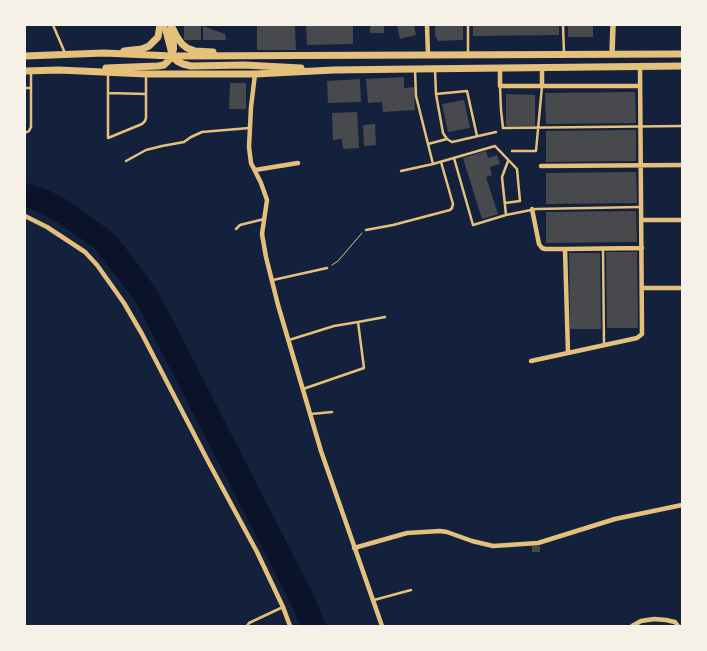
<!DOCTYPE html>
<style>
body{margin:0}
#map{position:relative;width:707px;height:651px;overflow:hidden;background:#14213d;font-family:Poppins,sans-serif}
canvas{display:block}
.frame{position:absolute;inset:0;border:26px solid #f6f1e7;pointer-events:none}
</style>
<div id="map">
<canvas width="707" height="651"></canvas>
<div class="frame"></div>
</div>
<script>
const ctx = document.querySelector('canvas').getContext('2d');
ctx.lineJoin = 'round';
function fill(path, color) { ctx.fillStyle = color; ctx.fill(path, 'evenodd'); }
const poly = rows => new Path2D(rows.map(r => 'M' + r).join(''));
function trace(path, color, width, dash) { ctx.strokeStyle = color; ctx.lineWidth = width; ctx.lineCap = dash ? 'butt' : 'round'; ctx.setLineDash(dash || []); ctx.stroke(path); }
fill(poly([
 [25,183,48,190,64,198,112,232,122,243,155,287,174,322,317,602,326,626,300,626,294,611,272,567,139,308,122,283,93,247,57,222,39,212,25,207]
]), '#0b132b');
fill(poly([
 [306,25,353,25,353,44,307,45],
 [370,25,384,25,384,33,370,33],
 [397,25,414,25,416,35,400,39],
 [435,25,463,25,463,40,438,41,435,35],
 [473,25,559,25,559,35,473,36],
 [568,25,593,25,593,37,568,37],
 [184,26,201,26,201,40,184,40],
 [203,26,225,34,226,40,203,40],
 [257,26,295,26,296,50,257,50],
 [404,77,404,88,414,87,415,110,383,112,382,102,368,103,366,79],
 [360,79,361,102,328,103,327,81],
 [230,83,246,83,246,109,229,109],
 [635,92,636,123,546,124,545,93],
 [506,94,535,95,535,126,506,126],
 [464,100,470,128,448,132,442,104],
 [357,112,359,148,343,149,342,139,333,140,332,113],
 [375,124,376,145,364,146,363,125],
 [636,130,636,161,546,162,546,131],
 [486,151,488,158,497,155,500,164,490,167,492,175,486,177,498,214,482,219,463,158],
 [636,172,637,203,546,204,546,173],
 [636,211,637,242,546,243,546,212],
 [606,252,637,252,638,328,607,328],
 [569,253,600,253,601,329,570,329],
 [532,546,540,546,540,552,532,552]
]), '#48494c');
trace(poly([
 [332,265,338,261,362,233]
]), '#e5c07b', 1);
trace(poly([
 [53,25,65,53],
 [468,25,468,53],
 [563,25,564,53],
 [415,70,416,96,433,164,495,146,517,169,520,201,505,203],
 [435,70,436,94,443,133,447,139,452,142,496,132],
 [108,73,108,138,142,124,145,121,146,118,146,76],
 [500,86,501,110,503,128,682,126],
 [25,88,31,88,31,72],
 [108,93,146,94],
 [436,94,467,91,477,136],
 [25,133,29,131,31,127,31,88],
 [428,144,447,139],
 [512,151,536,151,542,86],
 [454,158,473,225,506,215,536,209,640,207],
 [126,161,146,150,162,146,184,142,191,137,202,132,249,128],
 [401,171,433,164],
 [506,215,502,177,508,161],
 [236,229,240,225,264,219],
 [366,230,393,225,450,210,452,208,453,204,441,162],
 [603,248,604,344],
 [273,280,327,268],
 [358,322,385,317],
 [289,340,334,326,358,322,364,368,303,389],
 [311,414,332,412],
 [374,600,411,590],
 [247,626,249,623,283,607]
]), '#e5c07b', 2.5);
trace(poly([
 [427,25,428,55],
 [542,67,542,86],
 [500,68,500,86,640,86],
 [255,74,251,107,249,147,251,163,261,183,267,200,262,234,266,257,278,305,321,451,382,626],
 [541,166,682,165],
 [255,170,298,163],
 [532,209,539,244,542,248,545,249,565,249,568,353],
 [25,216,47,227,85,252,97,265,124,303,142,334,209,463,257,552,283,607,290,626],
 [642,220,682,220],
 [565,249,642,248],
 [642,288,682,288],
 [531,361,637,338,642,334,640,67],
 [354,548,407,533,440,531,447,532,472,541,493,546,538,543,615,519,682,505],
 [632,626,641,621,654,619,666,620,675,622,678,626]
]), '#e5c07b', 4.5);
trace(poly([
 [612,54,613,25]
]), '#e5c07b', 5.5);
trace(poly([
 [164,25,172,56],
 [171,29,174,44,174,49,172,56]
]), '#e5c07b', 6);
trace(poly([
 [171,25,177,37,182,44,187,48,195,51,213,52],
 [124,51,142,49,149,46,158,37,160,25],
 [25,56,104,53,172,56,682,54],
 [172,56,177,61,183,64,191,66,244,65,301,68],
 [106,68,158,66,164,65,168,61,172,56],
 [25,71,59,70,146,74,255,74,334,70,414,69,682,66]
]), '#e5c07b', 7);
</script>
